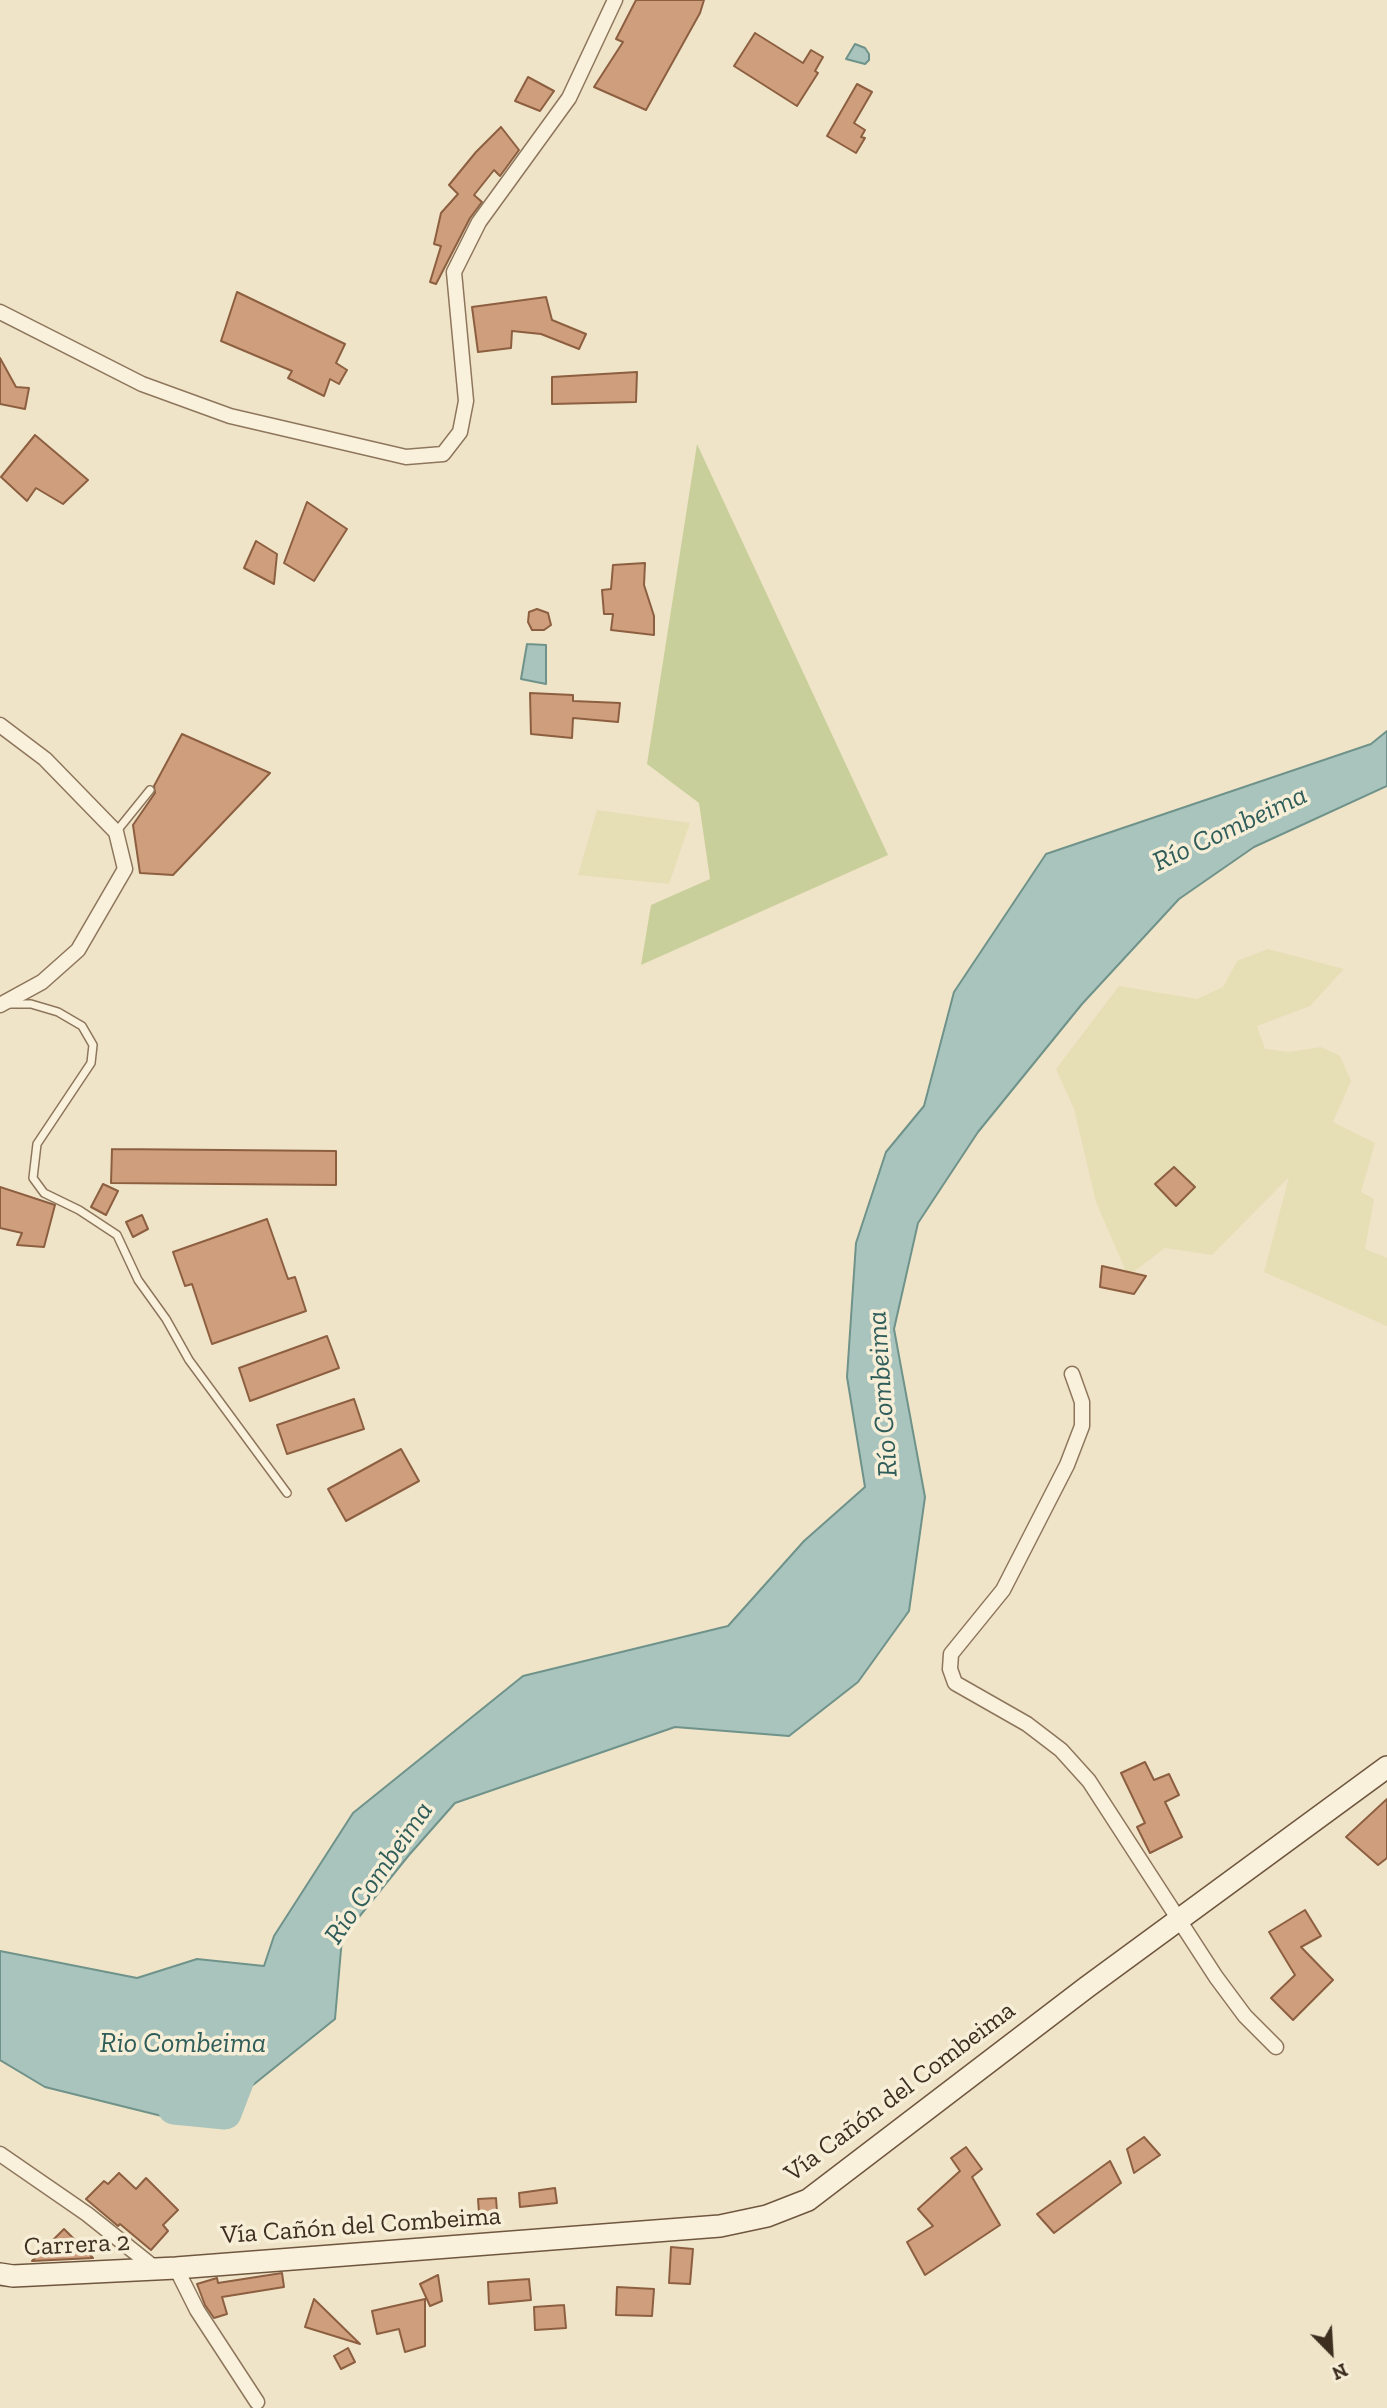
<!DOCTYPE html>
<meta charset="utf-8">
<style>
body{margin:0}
#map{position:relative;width:1387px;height:2408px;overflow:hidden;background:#f0e4c8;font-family:"Zilla Slab",serif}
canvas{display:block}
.north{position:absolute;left:1296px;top:2317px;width:70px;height:70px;-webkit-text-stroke:5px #f7eed8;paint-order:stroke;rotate:156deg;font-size:19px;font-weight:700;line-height:28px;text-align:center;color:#3d2e20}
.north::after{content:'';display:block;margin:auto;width:24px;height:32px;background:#3d2e20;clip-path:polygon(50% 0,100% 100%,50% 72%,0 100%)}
</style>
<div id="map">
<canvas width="1387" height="2408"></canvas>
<div class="north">N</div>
</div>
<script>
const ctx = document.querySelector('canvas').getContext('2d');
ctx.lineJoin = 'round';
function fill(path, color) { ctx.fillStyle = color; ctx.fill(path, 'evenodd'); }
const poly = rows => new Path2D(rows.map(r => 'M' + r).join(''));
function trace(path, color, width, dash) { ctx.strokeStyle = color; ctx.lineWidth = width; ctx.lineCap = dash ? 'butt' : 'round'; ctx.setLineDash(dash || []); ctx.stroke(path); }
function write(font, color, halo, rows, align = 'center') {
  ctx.font = font + ' "Zilla Slab",serif'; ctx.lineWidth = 7; ctx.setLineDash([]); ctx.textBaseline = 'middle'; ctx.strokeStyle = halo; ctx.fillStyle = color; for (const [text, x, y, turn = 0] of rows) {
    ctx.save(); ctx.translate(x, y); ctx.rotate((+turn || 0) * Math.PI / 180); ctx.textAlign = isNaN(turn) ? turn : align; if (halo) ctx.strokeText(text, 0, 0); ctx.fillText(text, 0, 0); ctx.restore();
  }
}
fill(poly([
 [597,810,690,823,669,884,578,875],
 [1268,949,1344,969,1310,1006,1257,1026,1265,1049,1289,1052,1321,1047,1340,1056,1351,1081,1333,1122,1375,1143,1361,1192,1374,1199,1365,1249,1387,1258,1387,1326,1264,1272,1289,1177,1212,1255,1165,1248,1128,1276,1096,1202,1074,1109,1056,1069,1119,986,1197,999,1223,987,1237,961]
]), '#e6deb5');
fill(poly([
 [697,444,888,855,641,965,651,905,710,879,699,803,647,764]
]), '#c9cf9b');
const water = poly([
 [855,44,865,48,869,54,869,60,865,64,846,59,855,44],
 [527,644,546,645,546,684,521,679,527,644],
 [1387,731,1387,786,1254,847,1179,899,1082,1004,978,1132,918,1223,894,1329,925,1497,909,1611,858,1682,789,1736,675,1727,455,1803,409,1855,342,1938,335,2019,202,2126,45,2087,0,2060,0,1951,137,1978,197,1959,264,1966,274,1936,353,1813,523,1676,728,1626,804,1541,865,1487,847,1377,856,1243,886,1152,924,1106,954,992,1046,854,1371,744,1387,731]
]);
fill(water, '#a9c4bc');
trace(water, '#6f938a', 2);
trace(poly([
 [174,2108,225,2113,245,2061]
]), '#a9c4bc', 33);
const building = poly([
 [636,0,704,0,700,13,646,110,594,87,623,42,616,39,636,0],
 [755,33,803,63,811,50,823,57,815,71,818,73,797,106,734,66,755,33],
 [528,77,554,91,540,111,515,101,528,77],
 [857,84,872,92,854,123,865,130,861,137,865,138,856,153,827,136,857,84],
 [501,127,519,150,500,176,494,170,474,195,482,202,470,218,436,284,430,282,441,246,434,244,441,213,458,194,449,185,476,152,501,127],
 [237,292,345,344,336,363,347,370,339,384,330,379,324,396,288,378,292,371,221,341,237,292],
 [546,297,552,320,586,334,579,349,541,334,512,331,511,348,478,352,472,307,546,297],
 [0,358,16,387,29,388,25,409,0,404,0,358],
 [637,372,636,402,552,404,552,377,637,372],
 [35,435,88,480,63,504,36,488,27,501,1,477,35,435],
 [307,502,347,529,314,581,284,563,307,502],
 [256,541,277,554,274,584,244,568,256,541],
 [645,563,644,585,654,616,654,635,611,630,613,614,604,614,602,590,611,589,613,565,645,563],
 [537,609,548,613,551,625,544,630,532,630,528,622,529,612,537,609],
 [530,693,573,695,573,701,620,703,618,722,573,718,572,738,531,734,530,693],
 [182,734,270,773,173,875,140,873,133,825,155,793,154,786,182,734],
 [112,1149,336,1151,336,1185,111,1183,112,1149],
 [1174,1167,1195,1187,1176,1206,1155,1184,1174,1167],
 [103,1184,118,1191,106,1215,91,1207,103,1184],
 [0,1187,55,1205,44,1247,17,1245,22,1233,0,1228,0,1187],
 [142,1215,148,1229,133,1237,126,1222,142,1215],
 [267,1219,288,1279,295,1277,306,1311,212,1344,192,1284,185,1286,173,1252,267,1219],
 [1102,1266,1146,1276,1134,1294,1100,1287,1102,1266],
 [327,1336,339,1368,250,1401,239,1368,327,1336],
 [354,1399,364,1429,287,1454,277,1425,354,1399],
 [401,1449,419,1481,346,1521,328,1489,401,1449],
 [1145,1762,1154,1780,1169,1774,1179,1795,1165,1802,1182,1837,1150,1853,1137,1827,1145,1823,1121,1773,1145,1762],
 [1387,1799,1387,1858,1378,1865,1346,1837,1387,1799],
 [1305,1910,1321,1936,1301,1947,1333,1980,1293,2020,1271,1998,1295,1975,1269,1932,1305,1910],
 [1144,2137,1160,2155,1134,2173,1127,2149,1144,2137],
 [966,2147,982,2169,972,2177,1000,2225,925,2275,907,2242,933,2226,918,2209,960,2171,951,2158,966,2147],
 [1110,2161,1121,2183,1054,2233,1037,2214,1110,2161],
 [119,2173,136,2189,146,2178,178,2210,163,2225,168,2231,151,2250,120,2224,118,2226,86,2199,104,2181,108,2184,119,2173],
 [555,2188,557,2203,520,2207,519,2193,555,2188],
 [496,2198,498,2225,480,2227,478,2199,496,2198],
 [64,2229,93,2258,32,2261,64,2229],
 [671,2247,693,2249,690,2284,669,2283,671,2247],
 [282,2273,284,2287,222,2297,227,2314,214,2318,205,2305,197,2284,217,2278,218,2283,282,2273],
 [438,2275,442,2301,430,2306,420,2284,438,2275],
 [529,2279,531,2300,489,2304,488,2282,529,2279],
 [617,2287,654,2289,652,2316,616,2315,617,2287],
 [314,2299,360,2344,305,2327,314,2299],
 [425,2299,425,2346,405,2352,399,2329,377,2334,372,2311,425,2299],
 [564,2305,566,2328,535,2330,534,2307,564,2305],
 [348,2348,355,2362,341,2369,334,2356,348,2348]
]);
fill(building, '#cf9f7d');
trace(building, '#8d5f41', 2);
const lane = poly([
 [116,832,150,790],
 [7,1004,31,1004,58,1012,82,1026,93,1045,91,1063,37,1144,33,1178,44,1193,79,1210,117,1235,138,1280,166,1319,189,1360,287,1493]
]);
const street = poly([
 [0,312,142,384,230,416,406,457,443,454,460,432,466,401,454,272,479,222,569,98,615,0],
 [0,725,45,759,116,832,125,869,78,950,42,982,0,1005],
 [1072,1374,1082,1402,1082,1426,1067,1465,1003,1590,951,1654,950,1669,955,1683,1027,1724,1061,1750,1089,1781,1216,1977,1245,2016,1276,2047],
 [0,2154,87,2214,156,2269],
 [176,2268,197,2310,257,2402]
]);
const secondary = poly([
 [0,2274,13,2276,176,2268,720,2226,767,2216,808,2200,1087,1987,1387,1767]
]);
trace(lane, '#8d765c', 10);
trace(street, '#8d765c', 17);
trace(secondary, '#6f573f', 24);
trace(lane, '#faf1dc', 7);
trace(street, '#faf1dc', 14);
trace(secondary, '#faf1dc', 21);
write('26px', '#3d2e20', '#f7eed8', [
 ["Vía Cañón del Combeima",900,2092,-37],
 ["Vía Cañón del Combeima",361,2226,-4],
 ["Carrera 2",77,2245,-3]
]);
write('italic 28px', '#2f5d5a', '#f7eed8', [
 ["Río Combeima",1230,829,-25],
 ["Río Combeima",883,1394,-94],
 ["Río Combeima",379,1873,-55],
 ["Rio Combeima",183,2044]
]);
</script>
